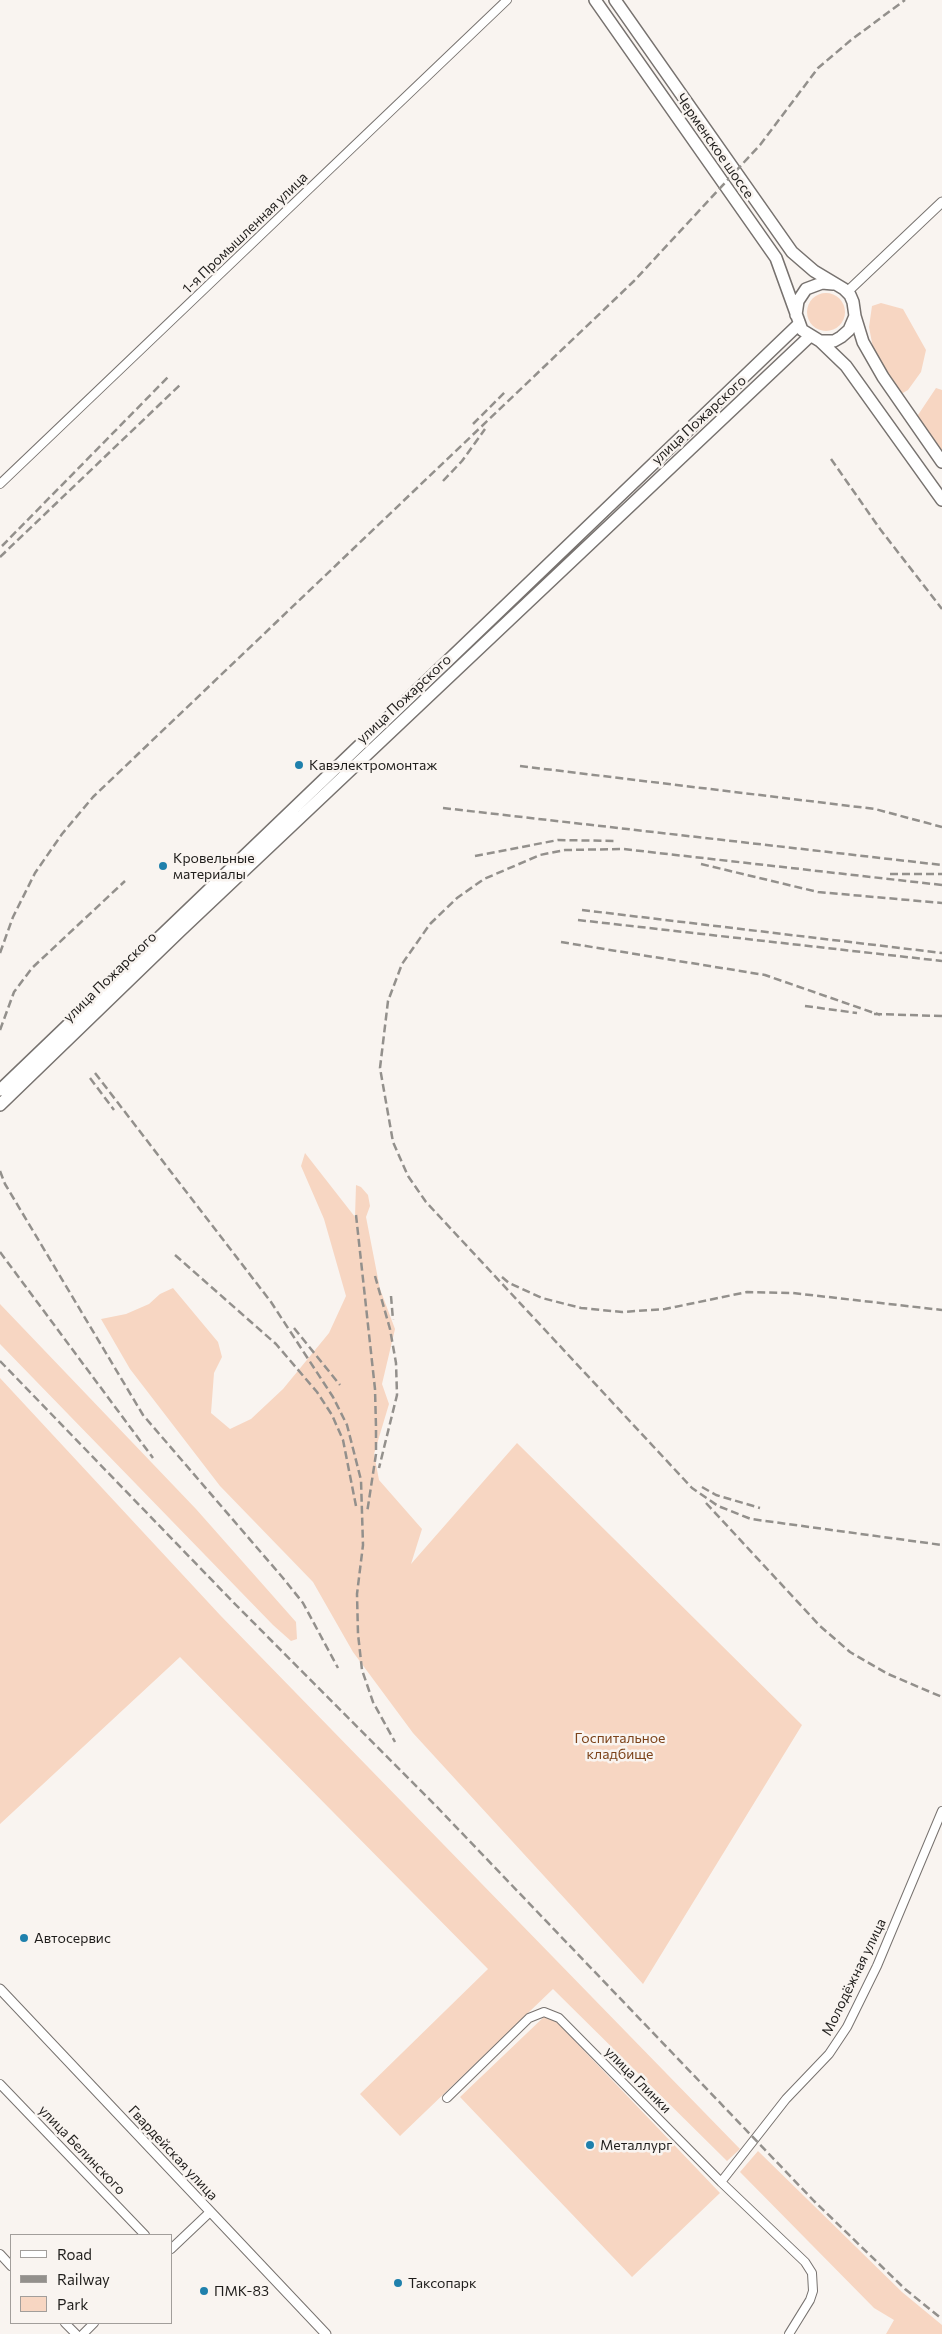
<!DOCTYPE html>
<meta charset="utf-8">
<style>
body{margin:0}
#map{position:relative;width:942px;height:2334px;overflow:hidden;background:#f9f4f0;font-family:Commissioner,sans-serif}
canvas{display:block}
.legend{position:absolute;left:10px;top:2234px;width:162px;height:90px;box-sizing:border-box;background:#f9f4f0;border:1px solid #a29e9b;margin:0;padding:6px 9px;list-style:none;font-size:15px;color:#1f1d1b}
.legend li{display:flex;align-items:center;gap:10px;height:25px}
.legend b{width:25px;border:1px solid #a29e9b}
</style>
<div id="map">
<canvas width="942" height="2334"></canvas>
<ul class="legend">
<li><b style="height:6px;background:#fff"></b>Road</li>
<li><b style="height:6px;background:#93908c"></b>Railway</li>
<li><b style="height:14px;background:#f7d6c2"></b>Park</li>
</ul>
</div>
<script>
const ctx = document.querySelector('canvas').getContext('2d');
ctx.lineJoin = 'round';
function fill(path, color) { ctx.fillStyle = color; ctx.fill(path, 'evenodd'); }
const poly = rows => new Path2D(rows.map(r => 'M' + r).join(''));
function trace(path, color, width, dash) { ctx.strokeStyle = color; ctx.lineWidth = width; ctx.lineCap = dash ? 'butt' : 'round'; ctx.setLineDash(dash || []); ctx.stroke(path); }
function write(font, color, halo, rows, align = 'center') {
  ctx.font = font + ' Commissioner,sans-serif'; ctx.lineWidth = 5; ctx.setLineDash([]); ctx.textBaseline = 'middle'; ctx.strokeStyle = halo; ctx.fillStyle = color; for (const [text, x, y, turn = 0] of rows) {
    ctx.save(); ctx.translate(x, y); ctx.rotate((+turn || 0) * Math.PI / 180); ctx.textAlign = isNaN(turn) ? turn : align; if (halo) ctx.strokeText(text, 0, 0); ctx.fillText(text, 0, 0); ctx.restore();
  }
}
fill(poly([
 '807 312a19 19 0 1 1 38 0a19 19 0 1 1-38 0Z',
 [881,303,903,309,926,350,921,372,908,390,901,394,881,366,873,348,869,327,872,306],
 [936,388,942,390,942,451,916,418],
 [305,1153,355,1217,356,1185,361,1187,368,1195,370,1206,366,1217,380,1289,395,1329,382,1384,389,1404,374,1454,379,1480,422,1529,411,1564,517,1443,802,1725,643,1984,413,1733,353,1652,313,1582,220,1486,130,1369,101,1319,126,1314,149,1304,160,1294,173,1288,218,1342,222,1357,214,1373,211,1413,230,1429,251,1419,283,1389,329,1333,346,1296,324,1219,301,1166],
 [0,1304,196,1509,296,1622,297,1639,291,1641,273,1625,0,1344],
 [0,1378,220,1615,740,2149,727,2161,553,1989,400,2136,360,2094,488,1969,180,1657,0,1824],
 [548,2013,720,2193,632,2277,460,2097],
 [758,2151,902,2292,942,2325,942,2334,886,2334,894,2320,874,2308,740,2172]
]), '#f7d6c2');
const minor = poly([
 [0,484,507,0],
 [0,2084,145,2235],
 [447,2098,529,2018,544,2012,559,2018,721,2182,805,2262,812,2273,813,2291,810,2300,789,2334],
 [721,2182,786,2099,829,2054,847,2027,877,1966,942,1811],
 [171,2249,210,2212],
 [0,2254,11,2266],
 [65,2323,76,2334],
 [83,2334,94,2323]
]);
const tertiary = poly([
 [847,292,942,202],
 [0,1989,326,2334]
]);
const primary = poly([
 [595,0,776,258,802,330,820,341,834,341,841,337,849,330,855,316,853,302,850,295,844,289,814,271,792,252,615,0],
 [796,315,798,301,806,289,822,283,833,284],
 [855,316,863,342,883,377,942,462],
 [820,341,846,366,942,500],
 [0,1090,799,324],
 [0,1105,180,931,809,337]
]);
trace(minor, '#77726f', 10);
trace(tertiary, '#77726f', 11);
trace(primary, '#77726f', 14);
trace(minor, '#fff', 8);
trace(tertiary, '#fff', 9);
trace(primary, '#fff', 11);
trace(poly([
 [473,424,506,391],
 [831,459,880,529,942,609],
 [443,481,462,461,485,429],
 [2,546,170,375],
 [0,557,181,384],
 [520,766,875,809,942,827],
 [443,808,942,865],
 [475,856,558,840,616,841],
 [701,864,818,892,942,903],
 [890,874,942,874],
 [942,885,623,849,565,850,540,855,484,879,457,898,430,924,402,964,388,1001,380,1068,393,1142,408,1176,426,1202,692,1488,718,1506,751,1519,942,1545],
 [582,910,942,953],
 [578,920,942,961],
 [561,942,765,975,880,1015],
 [0,953,13,917,35,873,62,834,93,797,634,281,760,145,818,68,851,40,905,0],
 [805,1006,857,1013],
 [874,1014,942,1016],
 [0,1030,14,992,32,968,125,881],
 [95,1073,271,1302,333,1397,347,1425,361,1480,363,1545,357,1594,358,1634,362,1670,373,1702,395,1742],
 [90,1078,114,1110],
 [0,1171,5,1184,143,1415,283,1578,303,1603,338,1668],
 [356,1215,375,1389,376,1427,376,1454,367,1513],
 [0,1252,153,1458],
 [175,1255,276,1344,317,1392,332,1415,343,1440,356,1506],
 [375,1276,390,1329,396,1363,397,1395,379,1468],
 [502,1277,509,1283,542,1298,581,1308,622,1312,665,1309,747,1292,793,1293,942,1310],
 [391,1296,393,1320],
 [294,1328,340,1385],
 [0,1361,236,1605,436,1806,814,2201,905,2289,942,2319],
 [702,1487,716,1495,760,1508],
 [706,1503,820,1626,850,1652,888,1674,942,1697]
]), '#93908c', 2.5, [8, 4]);
for (const [x, y, r, color] of [
 [299,765,5,"#1f80ac"],
 [163,866,5,"#1f80ac"],
 [24,1938,5,"#1f80ac"],
 [590,2145,5,"#1f80ac"],
 [398,2283,5,"#1f80ac"],
 [204,2291,5,"#1f80ac"]
]) { const dot = new Path2D(); dot.arc(x, y, r, 0, 2 * Math.PI); ctx.fillStyle = color; ctx.fill(dot); trace(dot, '#f9f4f0', 2); }
write('14px', '#1f1d1b', '#f9f4f0', [
 ["Черменское шоссе",715,146,55],
 ["1-я Промышленная улица",245,233,-44],
 ["улица Пожарского",699,420,-43],
 ["улица Пожарского",404,699,-43],
 ["улица Пожарского",110,977,-44],
 ["Молодёжная улица",854,1977,-64],
 ["улица Глинки",638,2080,45],
 ["улица Белинского",82,2150,46],
 ["Гвардейская улица",173,2153,47]
]);
write('14px', '#1f1d1b', '#f9f4f0', [
 ["Кавэлектромонтаж",309,765],
 ["Кровельные",173,858],
 ["материалы",173,874],
 ["Автосервис",34,1938],
 ["Металлург",600,2145],
 ["Таксопарк",408,2283],
 ["ПМК-83",214,2291]
], 'left');
write('14px', '#7c431a', '#f9f4f0', [
 ["Госпитальное",620,1738],
 ["кладбище",620,1754]
]);
</script>
